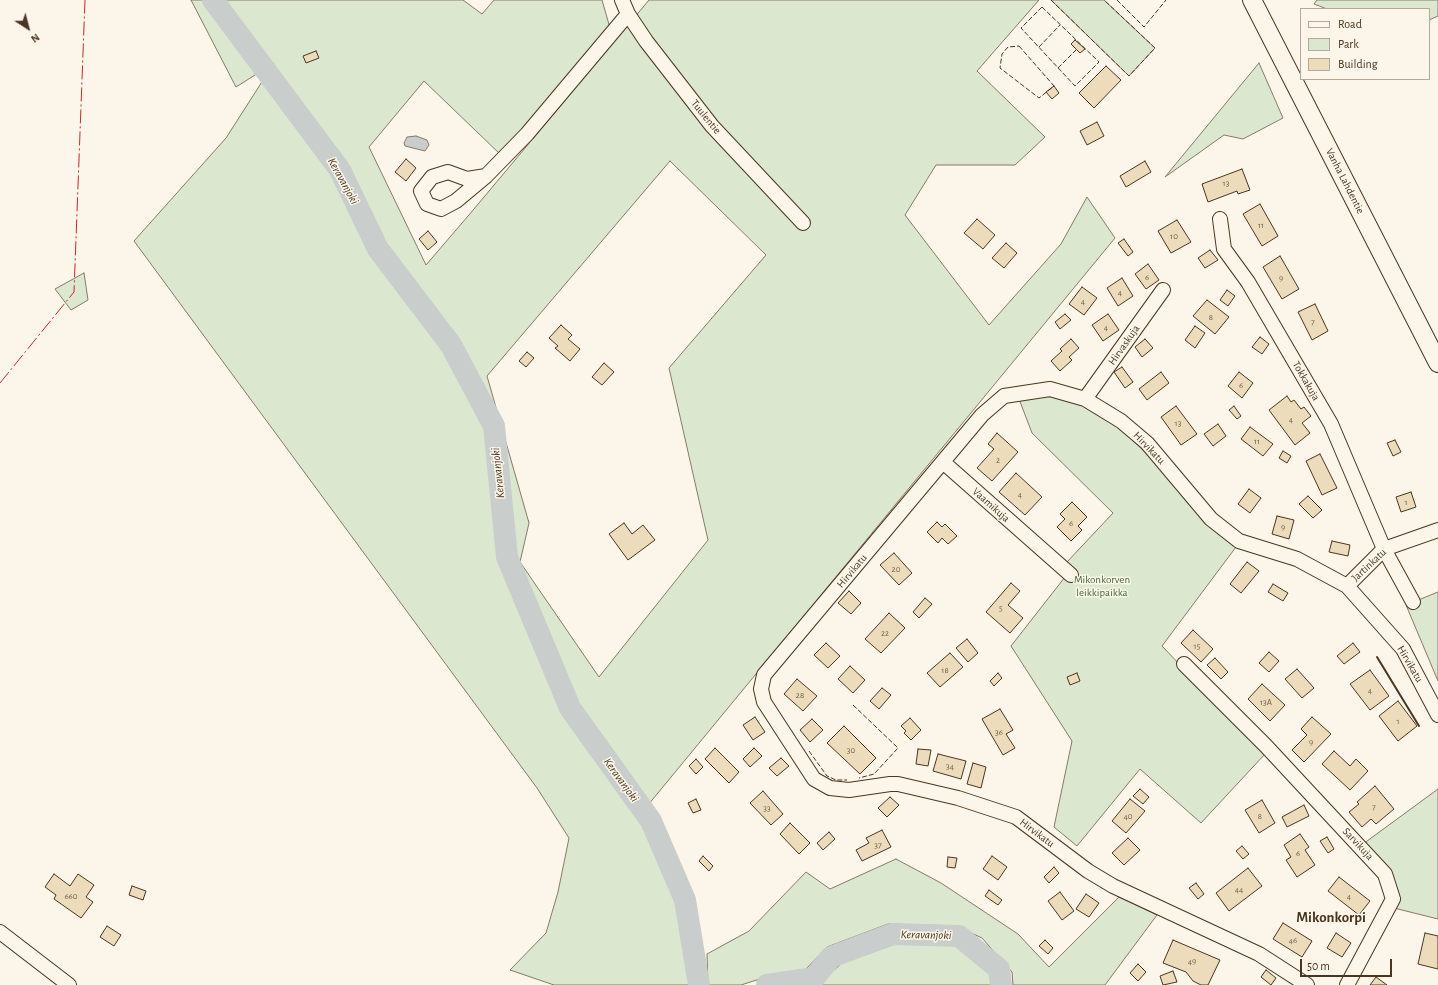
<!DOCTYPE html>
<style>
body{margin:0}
#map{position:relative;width:1438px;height:985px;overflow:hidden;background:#fbf6e9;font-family:"Alegreya Sans",sans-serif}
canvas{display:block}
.legend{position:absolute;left:1300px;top:8px;width:130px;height:72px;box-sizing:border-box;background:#fbf6e9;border:1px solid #b4a999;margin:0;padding:5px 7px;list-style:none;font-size:12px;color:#4a3520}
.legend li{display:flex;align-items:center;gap:8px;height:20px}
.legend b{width:20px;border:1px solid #b4a999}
.north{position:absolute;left:8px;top:8px;width:40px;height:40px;-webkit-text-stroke:3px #fbf6e9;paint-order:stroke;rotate:144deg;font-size:11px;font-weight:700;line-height:16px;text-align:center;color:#4a3520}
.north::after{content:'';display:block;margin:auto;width:14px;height:18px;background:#4a3520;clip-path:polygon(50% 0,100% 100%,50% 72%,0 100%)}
.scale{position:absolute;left:1300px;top:959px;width:92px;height:18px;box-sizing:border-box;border:2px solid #4a3520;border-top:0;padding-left:5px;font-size:12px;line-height:14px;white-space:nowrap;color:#4a3520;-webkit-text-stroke:3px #fbf6e9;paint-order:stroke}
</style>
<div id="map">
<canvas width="1438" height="985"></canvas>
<ul class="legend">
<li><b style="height:5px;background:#fbf6e9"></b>Road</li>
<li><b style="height:11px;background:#dce7d0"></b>Park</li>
<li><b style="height:11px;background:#ecdcbc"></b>Building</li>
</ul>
<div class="north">N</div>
<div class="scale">50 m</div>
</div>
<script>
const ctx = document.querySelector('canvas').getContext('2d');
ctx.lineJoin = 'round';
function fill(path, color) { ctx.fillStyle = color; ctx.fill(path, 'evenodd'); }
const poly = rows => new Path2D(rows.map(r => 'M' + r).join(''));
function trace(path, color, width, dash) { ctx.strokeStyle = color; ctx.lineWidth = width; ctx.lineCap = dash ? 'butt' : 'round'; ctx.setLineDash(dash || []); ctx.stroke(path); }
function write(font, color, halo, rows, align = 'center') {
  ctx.font = font + ' "Alegreya Sans",sans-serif'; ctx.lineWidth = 3; ctx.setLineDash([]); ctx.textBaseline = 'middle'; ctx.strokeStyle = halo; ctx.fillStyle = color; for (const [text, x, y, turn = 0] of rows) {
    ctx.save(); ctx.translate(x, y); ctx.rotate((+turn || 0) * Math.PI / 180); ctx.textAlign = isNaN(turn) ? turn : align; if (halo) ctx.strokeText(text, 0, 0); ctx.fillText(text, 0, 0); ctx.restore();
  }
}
const green = poly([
 [191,0,463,0,482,14,494,0,602,0,610,28,502,156,424,81,369,147,426,265,474,209,649,0,1039,0,977,71,1045,137,1015,165,936,165,905,215,989,325,1061,244,1087,197,1115,238,639,816,675,900,690,985,554,985,510,970,546,933,558,892,569,838,537,788,134,241,226,138,274,63,236,87,191,0],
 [670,161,766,255,669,368,708,540,599,677,520,562,529,523,487,376,670,161],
 [1051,0,1104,0,1155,48,1129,76,1051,0],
 [1317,0,1438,0,1438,16,1429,20,1429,9,1327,9,1314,4,1317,0],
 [1259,63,1283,118,1243,139,1224,135,1165,177,1259,63],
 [84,273,88,300,71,310,55,289,84,273],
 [1049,396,1084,405,1119,427,1155,462,1236,547,1162,646,1265,754,1201,823,1140,769,1077,846,1054,827,1072,741,1011,646,1065,577,1066,563,1113,513,1032,433,1019,399,1049,396],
 [1438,592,1438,681,1406,605,1438,592],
 [1438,789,1438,919,1394,908,1363,844,1438,789],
 [896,859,941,883,1018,934,1049,967,1119,897,1157,915,1105,985,1013,985,1012,972,982,938,956,926,888,924,827,947,806,969,766,977,741,985,708,985,707,954,749,931,806,872,830,889,896,859],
 [895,944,955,944,990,972,991,985,817,985,842,963,895,944]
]);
fill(green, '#dce7d0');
trace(green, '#887966', 1);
const water = poly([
 [416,136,427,140,429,145,425,151,405,146,404,143,407,137,416,136]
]);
fill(water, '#c9cecd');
trace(water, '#887966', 1);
trace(poly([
 [213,0,340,170,378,249,451,345,494,426,507,557,570,708,651,821,685,900,699,985],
 [767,985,814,978,831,957,892,934,959,936,999,969,1001,985]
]), '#c9cecd', 22);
const building = poly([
 [1075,40,1085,49,1080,53,1071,44,1075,40],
 [316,51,319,58,306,63,303,56,316,51],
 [1106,66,1121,80,1094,108,1079,93,1106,66],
 [1054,86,1059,93,1052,99,1046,92,1054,86],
 [1097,122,1104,136,1087,145,1080,131,1097,122],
 [406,159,416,168,406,181,395,172,406,159],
 [1145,161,1151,172,1126,187,1120,176,1145,161],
 [1242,169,1250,190,1238,194,1237,191,1208,202,1202,184,1242,169],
 [1260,204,1278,236,1262,246,1243,214,1260,204],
 [977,219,995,235,983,249,964,233,977,219],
 [1177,220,1191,242,1171,253,1158,231,1177,220],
 [428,231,437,242,428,250,419,239,428,231],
 [1124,239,1133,252,1128,256,1118,243,1124,239],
 [1006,243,1017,253,1004,268,992,258,1006,243],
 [1210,250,1218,260,1205,268,1198,258,1210,250],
 [1280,256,1299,289,1282,299,1263,267,1280,256],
 [1148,264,1159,280,1146,289,1135,274,1148,264],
 [1122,278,1133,296,1118,306,1107,288,1122,278],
 [1082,287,1097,298,1084,315,1069,304,1082,287],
 [1227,290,1235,296,1228,306,1220,300,1227,290],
 [1207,300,1229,317,1215,334,1193,316,1207,300],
 [1315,304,1328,331,1312,340,1298,312,1315,304],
 [1065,314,1071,320,1060,329,1055,322,1065,314],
 [1108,314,1119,330,1103,341,1092,325,1108,314],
 [561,325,572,335,568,339,580,349,570,361,555,348,558,346,549,338,561,325],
 [1195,326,1205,333,1195,348,1185,340,1195,326],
 [1260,337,1269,344,1262,354,1252,347,1260,337],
 [1071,339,1079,348,1069,357,1072,360,1060,371,1051,361,1062,351,1060,349,1071,339],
 [1145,339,1153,348,1142,357,1135,347,1145,339],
 [527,352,534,358,526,367,519,361,527,352],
 [604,363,614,372,602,385,592,377,604,363],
 [1122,367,1133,382,1125,388,1114,372,1122,367],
 [1161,372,1169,383,1147,400,1139,389,1161,372],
 [1239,372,1253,383,1242,398,1228,386,1239,372],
 [1287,396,1291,402,1294,400,1301,409,1304,407,1311,416,1302,423,1310,433,1295,445,1269,410,1287,396],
 [1176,406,1197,434,1181,445,1161,417,1176,406],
 [1234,406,1241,416,1237,419,1229,410,1234,406],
 [1218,424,1226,436,1213,446,1204,434,1218,424],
 [1250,427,1273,444,1263,456,1241,439,1250,427],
 [997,433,1018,452,992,481,977,468,994,449,988,444,997,433],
 [1395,440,1401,452,1393,456,1387,443,1395,440],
 [1283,451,1291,456,1287,463,1279,458,1283,451],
 [1320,454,1337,488,1322,495,1306,461,1320,454],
 [1016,473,1042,497,1025,515,999,492,1016,473],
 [1249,489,1261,498,1250,513,1238,504,1249,489],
 [1411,492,1416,507,1401,512,1396,497,1411,492],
 [1308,496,1322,510,1313,518,1299,504,1308,496],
 [1072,502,1087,517,1078,526,1082,530,1071,541,1057,527,1065,519,1060,514,1072,502],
 [1277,516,1294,520,1289,539,1272,534,1277,516],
 [937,522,942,527,945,524,957,536,948,544,942,538,938,543,927,532,937,522],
 [624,523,632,534,643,525,655,540,628,560,609,534,624,523],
 [1332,541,1350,545,1348,556,1329,552,1332,541],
 [894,553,912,573,899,585,880,565,894,553],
 [1247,562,1259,571,1241,593,1230,584,1247,562],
 [1011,583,1020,591,1008,605,1023,618,1010,633,986,612,1011,583],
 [1273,584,1288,593,1283,601,1268,592,1273,584],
 [849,591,861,603,851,614,838,603,849,591],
 [925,598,932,604,919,618,913,612,925,598],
 [889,613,905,628,881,653,865,639,889,613],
 [1193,630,1213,649,1201,662,1181,643,1193,630],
 [967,639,978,653,968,662,956,648,967,639],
 [826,643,840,656,828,668,814,655,826,643],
 [1353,643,1360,652,1344,664,1337,656,1353,643],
 [1269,652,1279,661,1269,672,1259,663,1269,652],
 [950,653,963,667,940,687,927,673,950,653],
 [1215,658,1228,672,1221,679,1207,665,1215,658],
 [850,666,865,680,853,693,838,679,850,666],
 [1297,669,1314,688,1302,698,1285,679,1297,669],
 [1370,670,1389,696,1370,710,1350,684,1370,670],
 [998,673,1002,678,994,686,990,681,998,673],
 [1077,673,1080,681,1070,685,1067,677,1077,673],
 [797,679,817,696,803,711,784,694,797,679],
 [1262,684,1285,705,1270,721,1248,699,1262,684],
 [882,688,891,695,879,709,870,701,882,688],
 [1398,701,1417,726,1398,741,1379,716,1398,701],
 [1000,709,1013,730,1006,734,1015,748,1003,755,982,719,1000,709],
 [755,717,765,732,753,740,743,725,755,717],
 [1312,717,1331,734,1304,762,1292,750,1307,735,1301,729,1312,717],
 [910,718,921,730,911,740,904,733,906,731,901,726,910,718],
 [812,719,823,730,810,742,800,730,812,719],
 [844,726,876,758,860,774,827,743,844,726],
 [715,748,739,772,729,783,705,759,715,748],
 [754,748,762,756,750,767,743,759,754,748],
 [918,749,931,750,928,766,916,764,918,749],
 [1334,751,1350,766,1356,759,1368,771,1350,790,1322,764,1334,751],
 [938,754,966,761,961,779,933,771,938,754],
 [781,758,789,766,777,776,769,768,781,758],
 [696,759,703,767,696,774,689,766,696,759],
 [973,763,986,767,981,788,967,784,973,763],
 [1375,786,1394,809,1376,824,1371,819,1362,827,1349,812,1359,804,1357,802,1375,786],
 [1140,789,1149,797,1143,804,1133,796,1140,789],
 [763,791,783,814,771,825,750,803,763,791],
 [890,797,899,805,887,817,878,808,890,797],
 [696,799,701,810,693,813,688,803,696,799],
 [1130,799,1145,811,1126,833,1112,821,1130,799],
 [1262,800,1275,823,1259,833,1245,810,1262,800],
 [1304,805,1309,816,1287,827,1282,817,1304,805],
 [790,823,810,843,799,854,780,834,790,823],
 [882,830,891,847,862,861,856,850,869,843,866,838,882,830],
 [829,832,835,839,823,850,817,843,829,832],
 [1300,834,1309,847,1305,850,1315,865,1297,877,1286,860,1291,857,1284,845,1300,834],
 [1327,837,1334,849,1328,853,1320,841,1327,837],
 [1128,838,1140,850,1124,865,1112,853,1128,838],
 [1242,846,1249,854,1243,859,1236,851,1242,846],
 [703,856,713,866,709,871,699,861,703,856],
 [992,856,1007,867,998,880,983,869,992,856],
 [948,857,957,858,955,868,947,867,948,857],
 [1054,867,1059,873,1049,883,1044,877,1054,867],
 [1248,868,1262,886,1229,911,1216,893,1248,868],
 [54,874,70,886,78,874,94,885,86,897,93,902,81,918,54,899,56,895,45,887,54,874],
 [1339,877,1370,901,1359,915,1328,891,1339,877],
 [1196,883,1204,894,1198,899,1189,888,1196,883],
 [132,886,146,891,143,900,129,895,132,886],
 [989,890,1002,900,998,905,985,896,989,890],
 [1060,892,1074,911,1062,920,1048,901,1060,892],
 [1086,894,1099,903,1089,917,1076,909,1086,894],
 [1283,923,1312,941,1302,957,1273,939,1283,923],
 [107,926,121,935,114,946,100,937,107,926],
 [1336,933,1351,943,1342,957,1327,948,1336,933],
 [1425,933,1438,936,1438,969,1418,964,1425,933],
 [1045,940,1053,948,1048,954,1039,946,1045,940],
 [1173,940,1220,960,1208,985,1201,985,1193,981,1186,972,1163,963,1173,940],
 [1138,964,1146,972,1138,981,1130,973,1138,964],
 [1266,970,1276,978,1271,985,1261,977,1266,970],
 [1173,971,1177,982,1163,985,1160,976,1173,971],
 [1376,977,1387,985,1370,985,1376,977]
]);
fill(building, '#ecdcbc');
trace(building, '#4a3520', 1);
const minor = poly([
 [622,0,628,14,646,41,712,126,803,223],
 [486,176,456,201,441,209,427,204,421,191,432,177,448,172,467,179,486,176,527,134,628,14],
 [1220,219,1224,249,1248,282,1331,424,1384,549,1413,602],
 [1085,399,1163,290],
 [943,462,1071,575],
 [1347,586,1384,549,1438,530],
 [1184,664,1266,746,1385,874,1393,899,1347,985],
 [0,932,69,985],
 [1307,985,1259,954,1113,886,1088,871,1016,817,958,798,898,784,890,784,849,790,830,788,814,779,764,702,761,689,764,675,982,415,1004,396,1050,389,1085,399,1121,421,1147,443,1211,519,1239,541,1297,559,1347,586,1403,649,1438,715]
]);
const major = poly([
 [1252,0,1438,363]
]);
trace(minor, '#4a3520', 16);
trace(major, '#4a3520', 20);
trace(minor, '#fbf6e9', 14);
trace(major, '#fbf6e9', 18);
trace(poly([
 [1051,0,1129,76,1155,48,1104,0],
 [1117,0,1144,27,1166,0],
 [1042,7,1099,62,1075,86,1021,28,1042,7],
 [1019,46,1054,86,1039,98,1000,68,1002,54,1008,47,1019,46],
 [1039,47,1060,25],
 [1058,68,1077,49],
 [853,705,898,748,874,774,859,778],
 [809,751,827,776,836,780,847,780]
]), '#4a3520', 1, [5, 2]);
trace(poly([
 [1377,657,1419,726]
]), '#4a3520', 2);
trace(poly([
 [0,383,74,292,85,0]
]), '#c62828', 1, [14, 3, 2, 3]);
write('9px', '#725f47', null, [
 ["13",1226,183],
 ["11",1261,225],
 ["10",1174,236],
 ["6",1147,277],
 ["9",1281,278],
 ["4",1120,292],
 ["4",1083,301],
 ["8",1211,317],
 ["7",1313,322],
 ["4",1106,327],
 ["6",1241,385],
 ["4",1291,419],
 ["13",1178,423],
 ["11",1257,441],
 ["2",998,460],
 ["4",1020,494],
 ["1",1406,502],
 ["6",1071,523],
 ["9",1283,527],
 ["20",896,569],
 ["5",1001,608],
 ["22",885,633],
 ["15",1197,646],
 ["18",945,670],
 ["4",1370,690],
 ["28",800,695],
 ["13A",1266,702],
 ["1",1398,721],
 ["36",999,732],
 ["9",1311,742],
 ["30",851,750],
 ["34",950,766],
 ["7",1374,807],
 ["33",767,808],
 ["40",1128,816],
 ["8",1260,816],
 ["37",878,845],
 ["6",1298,853],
 ["44",1239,889],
 ["660",71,896],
 ["4",1349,896],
 ["46",1293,940],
 ["49",1192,961]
]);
write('11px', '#4a3520', '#fbf6e9', [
 ["Tuulentie",706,117,51],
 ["Vanha Lahdentie",1345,181,63],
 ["Hirvaskuja",1124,345,-55],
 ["Tokkakuja",1306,381,60],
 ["Hirvikatu",1149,448,46],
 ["Vaamikuja",991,505,42],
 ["Jartinkatu",1369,565,-43],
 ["Hirvikatu",852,571,-50],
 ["Hirvikatu",1410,664,60],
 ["Hirvikatu",1037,833,37],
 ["Sarvikuja",1358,844,47]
]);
write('11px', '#436837', '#fbf6e9', [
 ["Mikonkorven",1102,580],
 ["leikkipaikka",1102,593]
]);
write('italic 12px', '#4a3520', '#fbf6e9', [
 ["Keravanjoki",343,181,61],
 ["Keravanjoki",498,473,-96],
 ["Keravanjoki",621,780,54],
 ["Keravanjoki",926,935,1]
]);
write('bold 15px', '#4a3520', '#fbf6e9', [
 ["Mikonkorpi",1331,917]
]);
</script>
